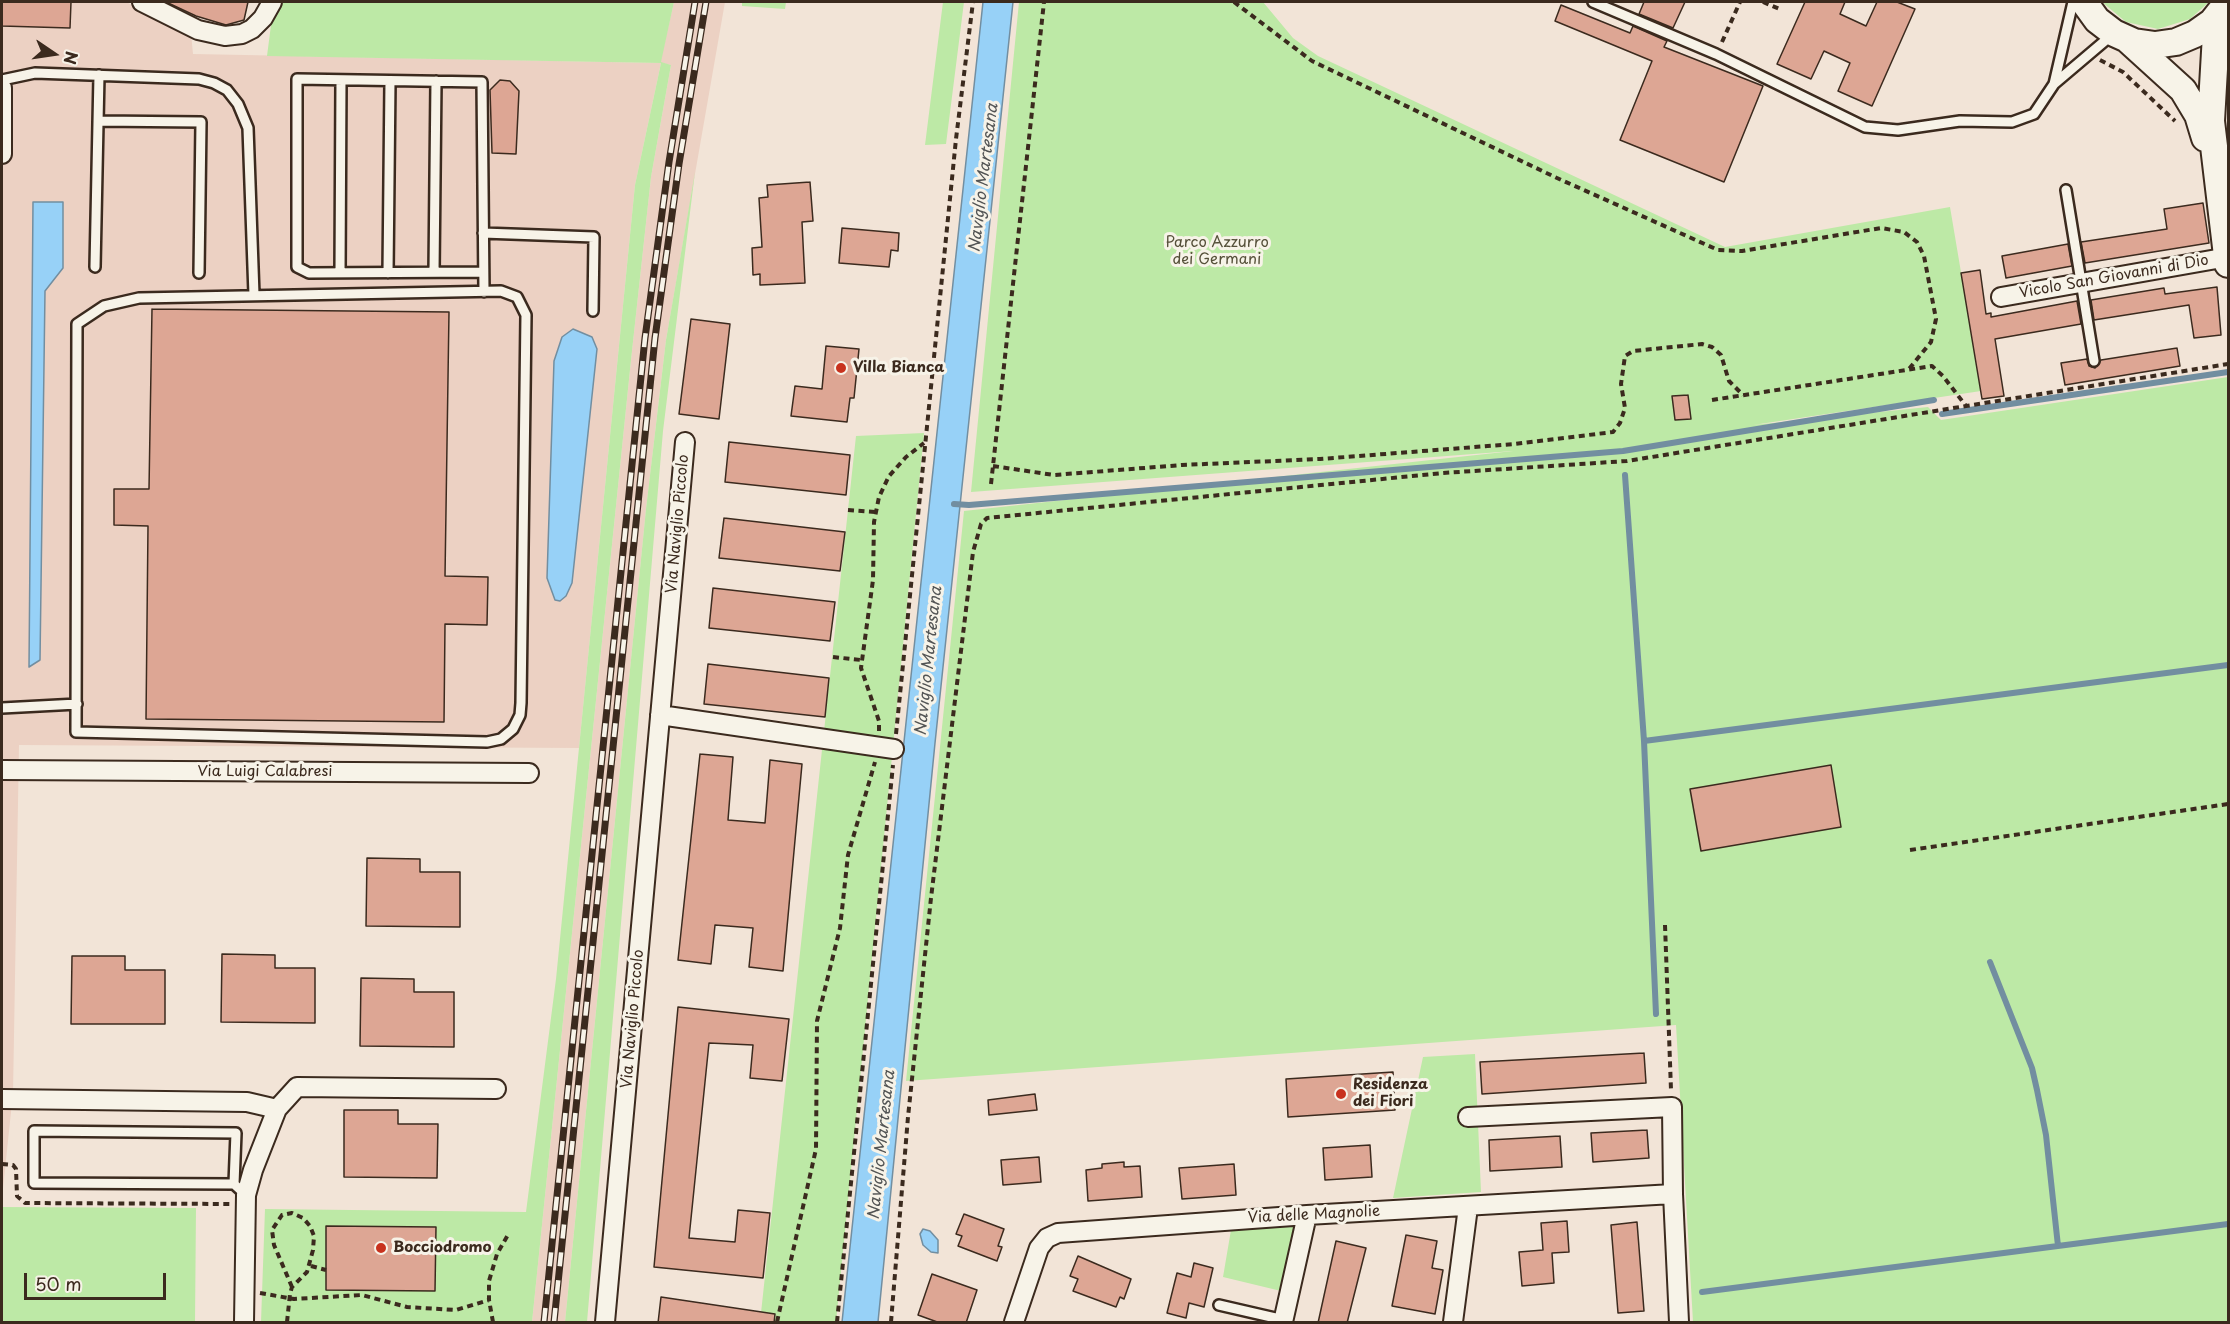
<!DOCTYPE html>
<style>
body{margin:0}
#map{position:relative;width:2230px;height:1324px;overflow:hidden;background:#f2e4d7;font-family:"Playpen Sans",sans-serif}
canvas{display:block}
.frame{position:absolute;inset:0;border:3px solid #3b2a1e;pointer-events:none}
.north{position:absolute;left:24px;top:24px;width:60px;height:60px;-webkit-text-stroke:4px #f7f3e8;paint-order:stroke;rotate:103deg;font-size:16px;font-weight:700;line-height:24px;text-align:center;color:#3b2a1e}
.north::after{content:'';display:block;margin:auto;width:21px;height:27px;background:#3b2a1e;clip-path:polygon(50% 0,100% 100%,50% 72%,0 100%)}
.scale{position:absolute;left:24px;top:1273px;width:142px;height:27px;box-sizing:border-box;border:3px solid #3b2a1e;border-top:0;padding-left:8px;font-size:18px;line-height:21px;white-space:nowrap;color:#3b2a1e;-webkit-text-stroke:4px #f7f3e8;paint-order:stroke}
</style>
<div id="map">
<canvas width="2230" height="1324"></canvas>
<div class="frame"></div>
<div class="north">N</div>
<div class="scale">50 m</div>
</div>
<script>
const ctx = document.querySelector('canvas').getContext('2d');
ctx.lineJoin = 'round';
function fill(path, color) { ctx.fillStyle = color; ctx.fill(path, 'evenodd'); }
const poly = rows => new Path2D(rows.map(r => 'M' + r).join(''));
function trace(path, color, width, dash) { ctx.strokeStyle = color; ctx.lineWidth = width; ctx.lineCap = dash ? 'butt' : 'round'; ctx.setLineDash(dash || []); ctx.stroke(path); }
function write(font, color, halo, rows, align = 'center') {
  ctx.font = font + ' "Playpen Sans",sans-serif'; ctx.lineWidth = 6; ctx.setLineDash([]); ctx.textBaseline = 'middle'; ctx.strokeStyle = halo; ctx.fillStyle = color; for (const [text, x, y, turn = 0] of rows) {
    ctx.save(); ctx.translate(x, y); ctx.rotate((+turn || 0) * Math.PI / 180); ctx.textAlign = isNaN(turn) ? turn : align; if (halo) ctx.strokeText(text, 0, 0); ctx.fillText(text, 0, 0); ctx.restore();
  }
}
fill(poly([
 [2,2,126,2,191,33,193,54,660,63,674,2,725,2,666,340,646,509,565,1322,532,1322,631,360,651,177,671,65,661,63,635,185,579,748,19,745,13,1093,2,1198]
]), '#ecd1c3');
fill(poly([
 [274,2,674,2,661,62,671,65,651,177,631,360,532,1322,261,1322,265,1209,526,1212,556,979,635,185,661,63,267,56],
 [742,2,786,2,785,9,742,6],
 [943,2,964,2,946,144,925,145],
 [1019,2,1263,2,1293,38,1318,56,1725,247,1950,207,1981,391,1753,425,1928,407,1941,420,2228,377,2228,1322,1693,1322,1676,1025,906,1081,964,511,1513,451,971,492],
 [2102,2,2209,2,2190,19,2158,29,2126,22],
 [695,172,663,431,587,1322,565,1322,646,509,666,340],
 [924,433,836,1322,760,1322,856,436],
 [1475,1054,1481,1192,1393,1198,1423,1057],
 [2,1207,196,1208,195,1322,2,1322],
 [1296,1225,1281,1291,1223,1277,1231,1230]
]), '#bde9a6');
const water = poly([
 [983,2,1013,2,935,743,878,1322,842,1322,983,2],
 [33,202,63,202,63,268,45,291,40,660,29,667,33,202],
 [573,329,592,337,597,349,572,583,566,596,560,601,555,600,547,578,554,361,562,337,573,329],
 [923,1229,930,1231,938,1240,938,1253,931,1252,923,1245,920,1234,923,1229]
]);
fill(water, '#97d1f7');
trace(water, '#728ea0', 1.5);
trace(poly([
 [1942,414,2228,372],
 [1625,475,1644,741,1656,1014],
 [954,504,969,505,1623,451,1934,400],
 [1644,741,2228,665],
 [1990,962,2032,1068,2037,1090,2046,1135,2058,1246],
 [1702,1292,2228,1224]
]), '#728ea0', 6);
const building = poly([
 [2,2,71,2,70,28,2,26,2,2],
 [166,2,248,2,244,20,226,25,196,16,166,2],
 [1644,2,1685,2,1673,28,1639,14,1644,2],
 [1805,2,1845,2,1840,14,1866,26,1877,2,1897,2,1915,9,1872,106,1838,91,1850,63,1824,51,1811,79,1777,64,1805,2],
 [1561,5,1630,33,1633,26,1667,41,1664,47,1763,86,1724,182,1620,140,1652,61,1555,21,1561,5],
 [500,80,510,81,519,91,516,154,492,153,490,90,500,80],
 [810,182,813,221,802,222,805,283,760,285,760,274,753,275,752,248,762,247,759,198,768,197,767,185,810,182],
 [2203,203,2209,243,2085,263,2081,242,2167,229,2164,209,2203,203],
 [842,228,899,233,898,251,891,250,889,267,839,263,842,228],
 [2068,244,2072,266,2006,278,2002,256,2068,244],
 [1980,270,1986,314,1991,313,1991,317,2077,301,2081,324,1995,339,2004,396,1982,399,1961,273,1980,270],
 [2217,287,2221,335,2194,338,2189,305,2094,320,2091,300,2164,288,2165,294,2217,287],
 [152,309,449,312,445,576,488,577,487,625,445,624,444,722,146,719,148,526,114,525,114,489,149,489,152,309],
 [691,319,730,324,719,419,679,414,691,319],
 [826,346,859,349,854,398,850,398,847,422,791,416,795,386,822,389,826,346],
 [2177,348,2180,366,2065,385,2061,363,2087,359,2089,366,2095,368,2101,360,2177,348],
 [1688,395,1691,419,1675,420,1672,396,1688,395],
 [729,442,850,455,846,495,725,482,729,442],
 [724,518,845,532,840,571,719,558,724,518],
 [713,588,835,602,830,641,709,628,713,588],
 [708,664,829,678,825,717,704,704,708,664],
 [700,754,733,757,728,820,765,823,770,760,802,764,783,971,749,967,753,928,715,925,711,964,678,960,700,754],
 [1831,765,1841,827,1701,851,1690,789,1831,765],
 [367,858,420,859,420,872,460,872,460,927,366,926,367,858],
 [222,954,275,955,275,968,315,968,315,1023,221,1022,222,954],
 [72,956,125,956,125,970,165,970,165,1024,71,1024,72,956],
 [361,978,414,979,414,992,454,992,454,1047,360,1046,361,978],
 [678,1007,789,1019,782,1081,750,1078,753,1045,709,1043,689,1238,735,1242,738,1210,770,1213,763,1278,654,1267,678,1007],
 [1644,1053,1646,1083,1482,1094,1480,1062,1644,1053],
 [1393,1072,1395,1110,1288,1117,1286,1079,1393,1072],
 [1035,1094,1037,1110,989,1115,988,1100,1035,1094],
 [344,1110,398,1110,398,1124,438,1124,437,1178,344,1177,344,1110],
 [1647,1130,1649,1158,1593,1162,1591,1133,1647,1130],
 [1560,1136,1562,1167,1490,1171,1489,1140,1560,1136],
 [1370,1145,1372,1177,1325,1180,1323,1148,1370,1145],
 [1039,1157,1041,1182,1003,1185,1001,1160,1039,1157],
 [1124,1162,1124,1167,1140,1166,1142,1197,1088,1201,1086,1170,1102,1168,1102,1164,1124,1162],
 [1234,1164,1236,1195,1182,1199,1179,1168,1234,1164],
 [964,1214,1004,1229,998,1246,1002,1247,997,1261,958,1246,962,1236,956,1234,964,1214],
 [1567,1221,1569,1252,1552,1253,1554,1283,1522,1286,1519,1252,1543,1250,1541,1223,1567,1221],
 [1637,1222,1644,1311,1618,1313,1611,1225,1637,1222],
 [326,1226,436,1227,435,1291,326,1290,326,1226],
 [1406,1235,1437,1241,1432,1268,1443,1270,1435,1314,1392,1306,1406,1235],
 [1336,1241,1366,1248,1347,1323,1318,1323,1336,1241],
 [1078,1256,1131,1279,1124,1299,1120,1297,1116,1307,1073,1291,1078,1279,1070,1276,1078,1256],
 [1194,1263,1213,1268,1204,1307,1189,1303,1186,1318,1167,1313,1177,1273,1191,1277,1194,1263],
 [932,1274,977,1290,966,1323,940,1323,918,1315,932,1274],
 [661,1297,775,1314,774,1323,658,1323,661,1297]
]);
fill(building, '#dda694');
trace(building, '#3b2a1e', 1.5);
const lane = poly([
 [1593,2,1716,54,1865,127,1898,130,1960,121,2012,122,2034,114,2054,84],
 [2073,2,2054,84,2113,34],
 [2,80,35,73,199,79,214,83,227,90,238,104,248,128,254,295],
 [98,121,201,122,199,273],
 [2066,190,2094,361],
 [483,233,594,237,593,311],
 [95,267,99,75],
 [434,272,436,81],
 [483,272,309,273,297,267,297,79,482,82,484,292],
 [340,273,341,80],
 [388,273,390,81],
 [501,291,517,297,526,315,521,703,520,715,513,729,501,739,487,742,76,732,77,324,104,306,139,298,501,291],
 [2,708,77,704],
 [234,1184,236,1133,34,1131,34,1183,234,1184,246,1195],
 [1219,1305,1284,1320]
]);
const street = poly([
 [142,2,198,30,225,36,242,34,252,29,263,18,272,2],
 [2,88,2,154],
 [2001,297,2228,257],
 [660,715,894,749],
 [2,770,529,773],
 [2,1099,247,1102,277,1109],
 [1468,1117,1672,1107,1673,1194],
 [244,1322,246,1195,253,1170,277,1109,297,1087,496,1089],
 [605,1322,685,442],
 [1014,1322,1039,1248,1047,1238,1058,1233,1307,1215,1673,1194,1679,1322],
 [1283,1322,1307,1215],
 [1453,1322,1468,1207]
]);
const secondary = poly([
 [2084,2,2097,20,2114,33,2134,42,2155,45,2176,42,2195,34,2212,22,2228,2],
 [2217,17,2211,121,2228,264],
 [2128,40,2183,90,2198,115,2205,138]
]);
trace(lane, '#3b2a1e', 14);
trace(street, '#3b2a1e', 22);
trace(secondary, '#3b2a1e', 30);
trace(poly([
 [1234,2,1312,61,1557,178,1718,250,1742,251,1881,228,1904,232,1917,242,1924,256,1936,319,1931,342,1909,369],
 [1763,2,1782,10],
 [1722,42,1740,2],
 [2100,60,2123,72,2175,121],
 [1712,400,1932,366,1943,376,1966,406,2228,364],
 [993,466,1054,475,1182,465,1320,459,1514,444,1613,432,1620,423,1625,408,1621,384,1625,356,1633,351,1702,344,1712,347,1721,355,1729,381,1743,395],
 [991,484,1044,2],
 [848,510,876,512],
 [833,657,861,660],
 [879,731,879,721,861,668,873,580,874,522,879,497,889,476,906,457,924,443],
 [896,734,956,139,973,2],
 [1910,850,2228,804],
 [1665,925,1671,1090],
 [2,1164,13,1165,16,1169,17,1196,25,1203,230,1204],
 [311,1266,326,1270],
 [260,1293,294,1299,362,1295,407,1307,456,1310,489,1300],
 [287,1322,290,1294,292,1287,307,1272,313,1250,314,1236,310,1226,303,1218,292,1213,282,1215,272,1230,274,1245,292,1287],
 [493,1322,489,1300,489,1281,497,1254,509,1233],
 [777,1322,816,1149,817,1021,840,928,848,855,875,762],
 [837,1322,893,765],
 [891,1322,908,1117,931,898,973,552,981,524,987,518,1443,473,1627,461,1966,406]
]), '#3b2a1e', 4, [6, 4.5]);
trace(lane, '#f7f3e8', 9);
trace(street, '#f7f3e8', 18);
trace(secondary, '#f7f3e8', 26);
const rail = poly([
 [544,1322,645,338,669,162,695,2],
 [554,1322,655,338,679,164,706,2]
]);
trace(rail, '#3b2a1e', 7);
trace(rail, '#f7f3e8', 4.5, [14]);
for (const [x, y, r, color] of [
 [841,368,6,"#c8321e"],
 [1341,1094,6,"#c8321e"],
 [381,1248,6,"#c8321e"]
]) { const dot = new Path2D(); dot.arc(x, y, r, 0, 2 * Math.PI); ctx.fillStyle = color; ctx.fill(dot); trace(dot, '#f7f3e8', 2); }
write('15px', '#555039', '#f7f3e8', [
 ["Parco Azzurro",1217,243],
 ["dei Germani",1217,260]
]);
write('15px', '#3b2a1e', '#f7f3e8', [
 ["Vicolo San Giovanni di Dio",2114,277,-10],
 ["Via Naviglio Piccolo",678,524,-85],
 ["Via Luigi Calabresi",265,772],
 ["Via Naviglio Piccolo",633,1019,-85],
 ["Via delle Magnolie",1314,1215,-3]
]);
write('bold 15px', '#3b2a1e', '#f7f3e8', [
 ["Villa Bianca",853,368],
 ["Residenza",1353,1085],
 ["dei Fiori",1353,1102],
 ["Bocciodromo",393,1248]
], 'left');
write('italic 16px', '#525454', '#f7f3e8', [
 ["Naviglio Martesana",984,178,-83],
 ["Naviglio Martesana",929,661,-84],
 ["Naviglio Martesana",882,1145,-84]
]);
</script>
